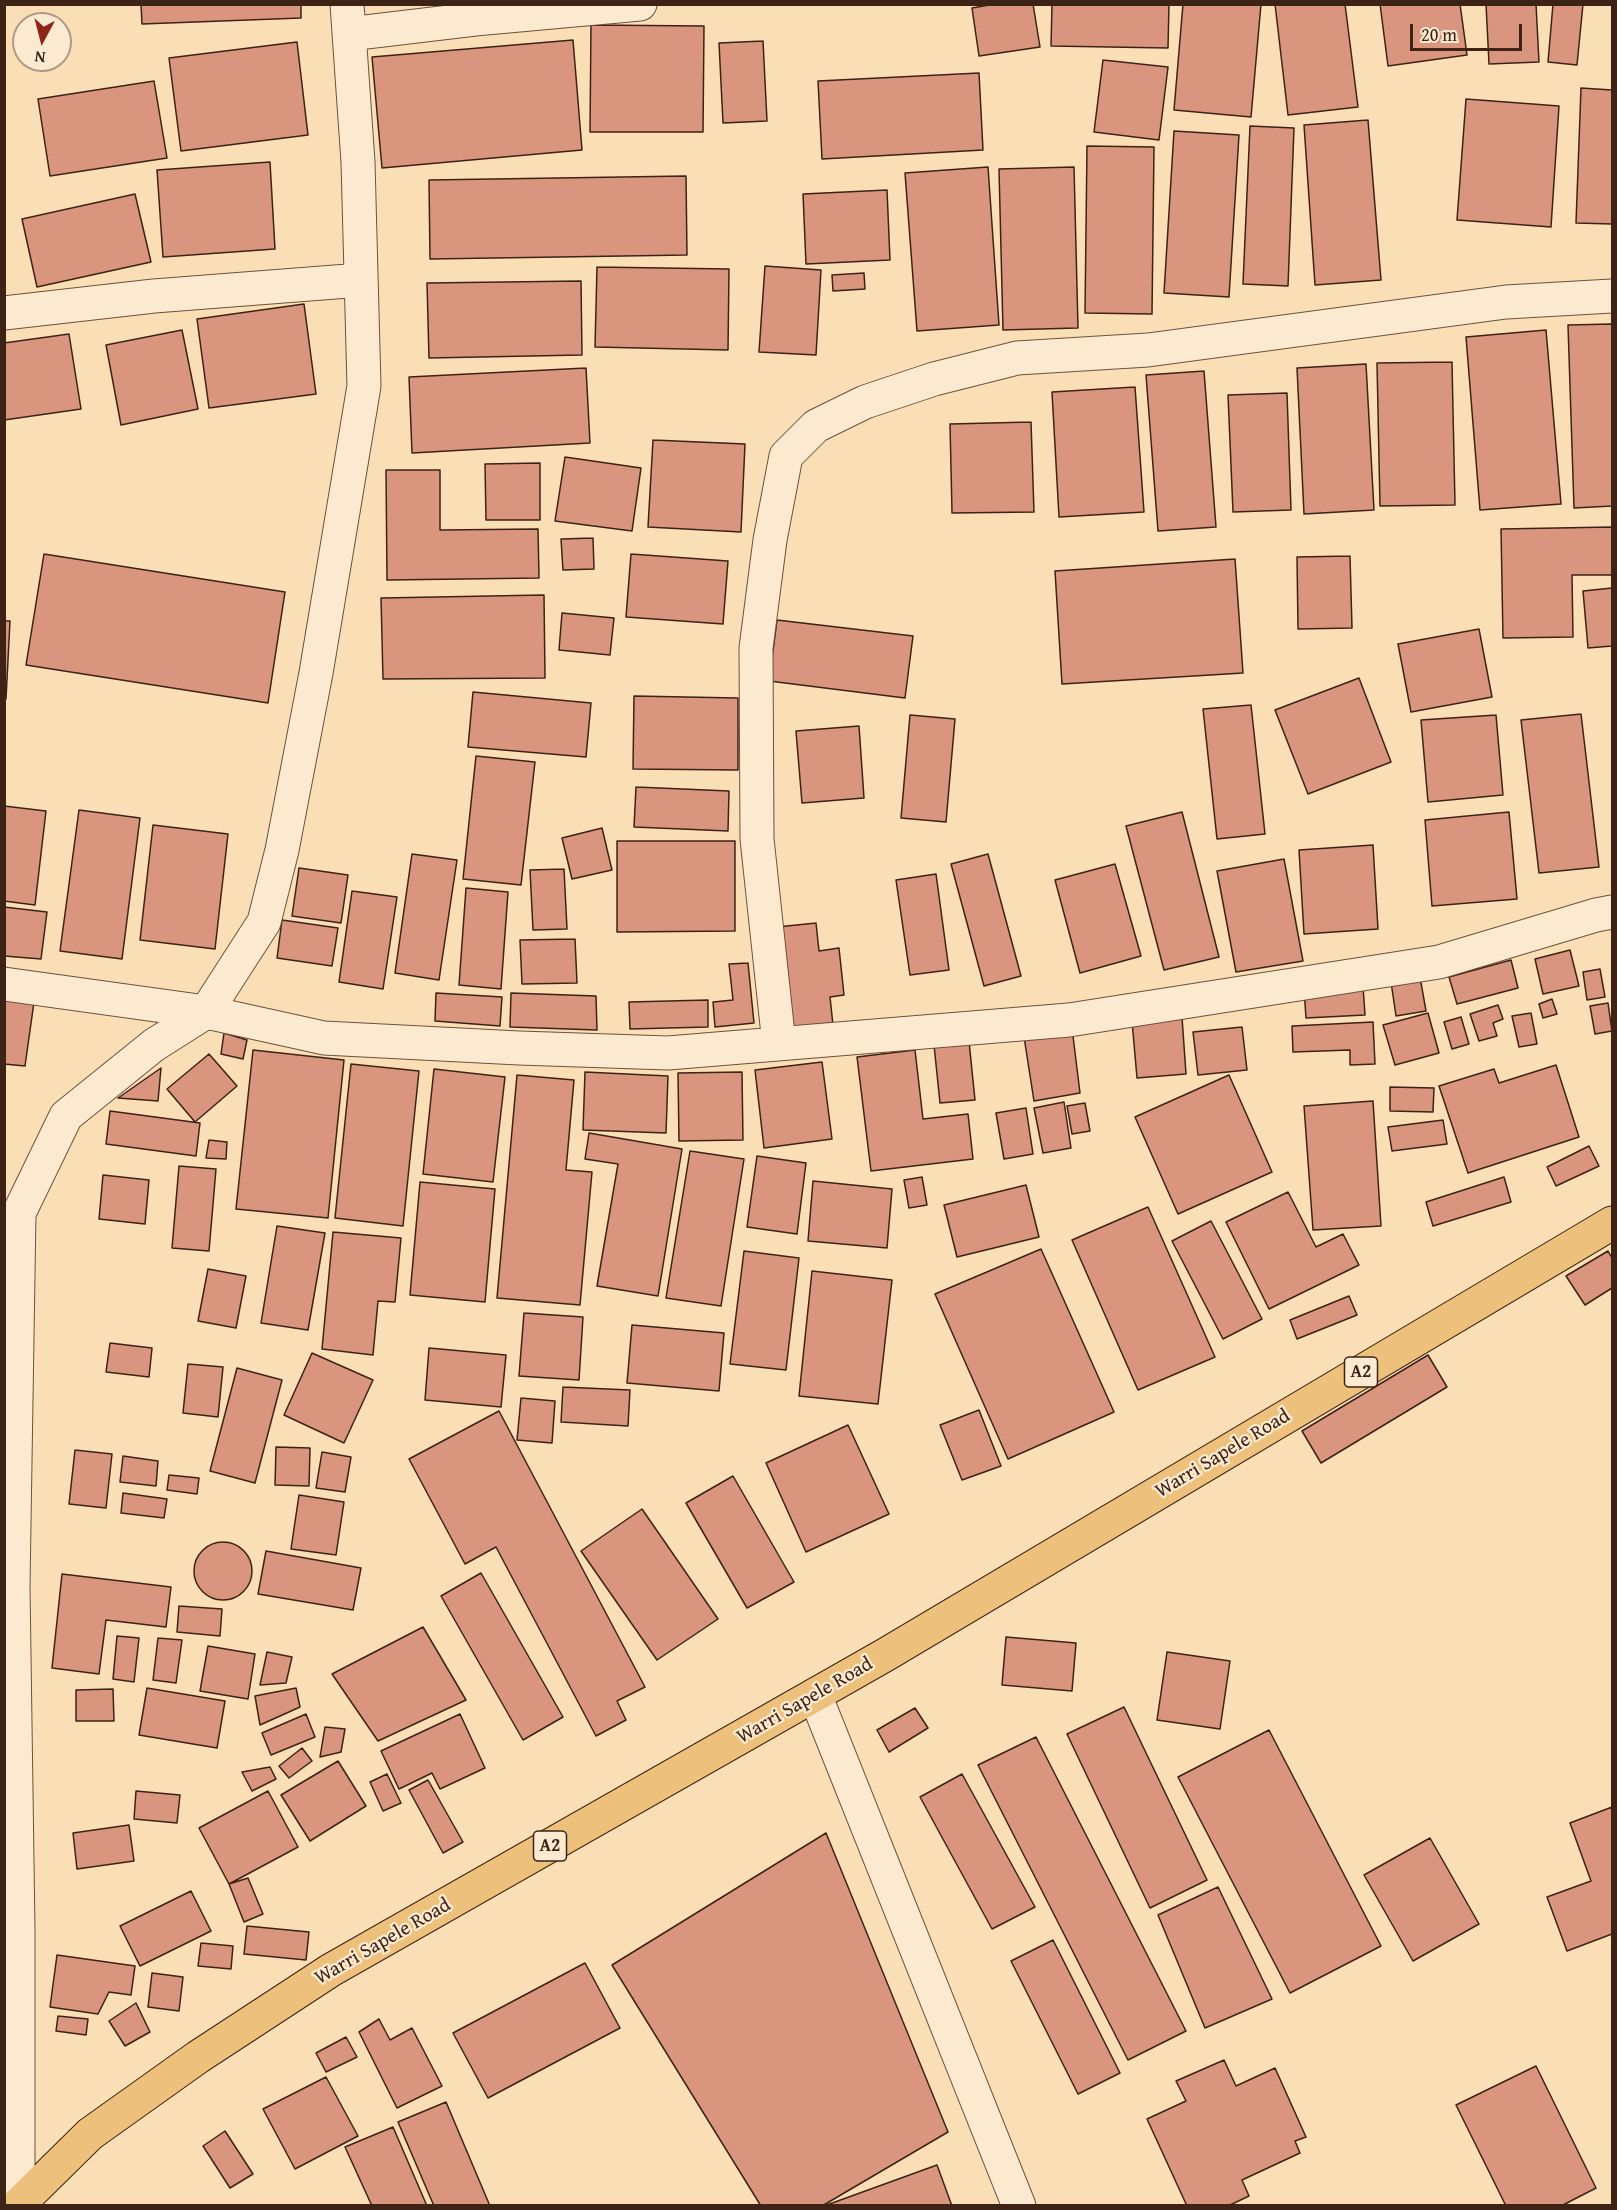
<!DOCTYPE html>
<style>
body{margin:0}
#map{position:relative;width:1617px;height:2210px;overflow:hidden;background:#fadfb6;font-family:"Gentium Book Plus",serif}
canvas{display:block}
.frame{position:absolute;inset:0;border:6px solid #3d2216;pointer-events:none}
.north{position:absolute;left:12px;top:12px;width:60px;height:60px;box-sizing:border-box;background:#fcead0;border:2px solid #b09a86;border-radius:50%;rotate:187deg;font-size:16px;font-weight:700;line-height:24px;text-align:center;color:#3d2216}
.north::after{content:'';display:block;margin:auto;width:21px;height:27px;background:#8f2418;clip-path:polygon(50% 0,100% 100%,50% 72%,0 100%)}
.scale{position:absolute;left:1410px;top:24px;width:112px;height:27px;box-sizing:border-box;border:3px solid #3d2216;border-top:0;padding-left:8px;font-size:18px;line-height:21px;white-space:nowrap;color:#3d2216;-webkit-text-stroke:4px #fcead0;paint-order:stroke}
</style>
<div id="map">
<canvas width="1617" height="2210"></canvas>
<div class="frame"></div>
<div class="north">N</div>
<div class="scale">20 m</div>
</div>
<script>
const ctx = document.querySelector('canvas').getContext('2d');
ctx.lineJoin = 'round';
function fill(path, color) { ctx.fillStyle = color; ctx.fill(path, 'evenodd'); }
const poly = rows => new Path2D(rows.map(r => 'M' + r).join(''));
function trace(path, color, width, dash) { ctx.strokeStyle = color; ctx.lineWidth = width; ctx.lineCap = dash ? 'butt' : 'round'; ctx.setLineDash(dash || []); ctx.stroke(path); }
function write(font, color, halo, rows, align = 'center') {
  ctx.font = font + ' "Gentium Book Plus",serif'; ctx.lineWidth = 4.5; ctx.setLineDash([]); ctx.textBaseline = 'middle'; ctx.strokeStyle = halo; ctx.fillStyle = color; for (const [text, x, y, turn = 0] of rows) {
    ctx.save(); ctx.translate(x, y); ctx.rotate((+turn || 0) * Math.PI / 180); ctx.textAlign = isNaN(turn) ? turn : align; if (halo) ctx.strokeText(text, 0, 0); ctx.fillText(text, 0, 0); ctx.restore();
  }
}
const building = poly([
 [141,4,301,4,301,18,142,24,141,4],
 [995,4,1033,4,1040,47,979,56,972,8,995,4],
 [1052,4,1169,4,1168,48,1051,46,1052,4],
 [1183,4,1261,4,1251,117,1174,110,1183,4],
 [1275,4,1345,4,1358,107,1288,115,1275,4],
 [1380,4,1460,4,1467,55,1388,66,1380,4],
 [1486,4,1536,4,1539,62,1489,64,1486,4],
 [1553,4,1583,4,1577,65,1548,62,1553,4],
 [591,25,704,26,703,132,590,132,591,25],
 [573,40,582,150,382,168,372,57,573,40],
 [763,41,767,121,723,123,719,43,763,41],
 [297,42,308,135,181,151,169,58,297,42],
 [1103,60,1168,67,1159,140,1094,132,1103,60],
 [979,73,983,150,822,159,818,81,979,73],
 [154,81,167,158,50,176,38,99,154,81],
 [1581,88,1612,90,1612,224,1576,223,1581,88],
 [1466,99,1559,106,1551,227,1457,220,1466,99],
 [1368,120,1381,280,1315,285,1304,125,1368,120],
 [1250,126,1294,128,1288,286,1243,284,1250,126],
 [1174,131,1239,135,1229,297,1164,293,1174,131],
 [1087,146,1154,147,1152,314,1085,313,1087,146],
 [270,162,275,249,163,257,157,170,270,162],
 [988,167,999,325,917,331,905,173,988,167],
 [1074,167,1078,328,1003,330,999,169,1074,167],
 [686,176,687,255,430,259,429,180,686,176],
 [887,190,890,260,806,264,803,194,887,190],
 [135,194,151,262,37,287,22,219,135,194],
 [765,266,821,270,816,355,759,352,765,266],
 [597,267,729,269,728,350,595,347,597,267],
 [864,273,865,289,833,291,832,275,864,273],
 [581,281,582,355,429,358,427,283,581,281],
 [304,304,316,394,209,408,197,319,304,304],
 [1612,324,1612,506,1574,508,1568,325,1612,324],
 [182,330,198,409,121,425,106,345,182,330],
 [1546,330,1561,504,1480,510,1466,337,1546,330],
 [69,334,81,409,4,420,4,343,69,334],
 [1452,362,1455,505,1380,506,1377,363,1452,362],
 [1366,364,1374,510,1304,514,1297,368,1366,364],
 [586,368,590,443,412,453,409,377,586,368],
 [1204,371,1216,527,1158,531,1146,375,1204,371],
 [1135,387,1144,512,1059,517,1052,392,1135,387],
 [1287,393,1291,510,1233,512,1228,395,1287,393],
 [1031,422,1034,512,952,513,950,424,1031,422],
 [653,440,745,444,741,532,648,527,653,440],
 [565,457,641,468,632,531,555,521,565,457],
 [540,463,540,520,486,520,485,464,540,463],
 [386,470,440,470,440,530,538,529,539,578,387,580,386,470],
 [1612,527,1612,575,1572,575,1573,637,1503,638,1501,529,1612,527],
 [593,538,594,569,563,570,561,539,593,538],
 [44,554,285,592,268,703,26,665,44,554],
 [631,554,728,561,723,624,626,617,631,554],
 [1350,556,1352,628,1298,629,1297,557,1350,556],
 [1235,559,1243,673,1062,684,1055,571,1235,559],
 [1612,588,1612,646,1588,648,1583,591,1612,588],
 [544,595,545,678,383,679,381,598,544,595],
 [562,613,614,618,610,655,559,650,562,613],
 [777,620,913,636,905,698,769,681,777,620],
 [4,621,10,621,6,699,4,699,4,621],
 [1479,629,1492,697,1411,712,1398,644,1479,629],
 [1359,678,1391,762,1308,794,1275,710,1359,678],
 [473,692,591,703,586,757,468,747,473,692],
 [634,696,738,698,738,770,633,769,634,696],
 [1251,705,1265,834,1217,839,1203,709,1251,705],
 [1581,714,1599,867,1539,873,1521,720,1581,714],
 [910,715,955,719,946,822,901,818,910,715],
 [1496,715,1503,795,1428,802,1421,720,1496,715],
 [859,726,864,798,802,803,796,731,859,726],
 [476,756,535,762,521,885,463,879,476,756],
 [636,787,729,791,728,831,634,827,636,787],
 [4,806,46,811,35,905,4,901,4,806],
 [79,810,140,818,122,959,60,951,79,810],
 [1182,812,1219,957,1164,970,1126,826,1182,812],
 [1509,812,1517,899,1432,906,1425,820,1509,812],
 [153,825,228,834,215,949,140,940,153,825],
 [602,828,612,870,572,879,562,838,602,828],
 [617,841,735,841,735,931,617,932,617,841],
 [1373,845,1378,929,1304,934,1299,850,1373,845],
 [412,854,457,860,439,980,395,973,412,854],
 [988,854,1021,976,984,986,951,864,988,854],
 [1284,859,1303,961,1236,972,1217,871,1284,859],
 [1115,864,1141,956,1080,973,1055,880,1115,864],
 [299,868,348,875,341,923,292,916,299,868],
 [564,869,567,929,533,930,530,870,564,869],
 [936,874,949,970,910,975,896,880,936,874],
 [466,888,508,892,501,989,459,985,466,888],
 [352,891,397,897,383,989,339,982,352,891],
 [4,907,47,912,41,959,4,956,4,907],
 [282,920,338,928,332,966,277,958,282,920],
 [816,923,819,951,839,948,844,995,830,997,833,1025,789,1030,777,927,816,923],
 [575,939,577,983,522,984,520,940,575,939],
 [1570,950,1579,986,1543,994,1535,959,1570,950],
 [1511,960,1518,988,1457,1004,1449,977,1511,960],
 [748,963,754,1023,715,1027,713,1002,733,1000,729,964,748,963],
 [1600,969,1605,997,1587,1000,1583,972,1600,969],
 [1420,977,1426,1011,1396,1016,1391,982,1420,977],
 [1363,986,1365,1015,1306,1018,1304,989,1363,986],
 [436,993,502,997,500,1026,435,1021,436,993],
 [511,993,596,996,597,1030,510,1027,511,993],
 [4,998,34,1002,25,1066,4,1064,4,998],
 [1552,999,1557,1014,1543,1018,1539,1004,1552,999],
 [708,1000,708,1027,630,1029,629,1002,708,1000],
 [1608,1003,1612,1031,1595,1034,1590,1006,1608,1003],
 [1498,1005,1503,1019,1493,1023,1497,1036,1479,1041,1470,1014,1498,1005],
 [1428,1013,1439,1053,1395,1065,1383,1025,1428,1013],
 [1531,1013,1537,1044,1519,1047,1512,1016,1531,1013],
 [1182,1017,1186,1074,1137,1078,1132,1021,1182,1017],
 [1461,1017,1469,1044,1452,1049,1444,1022,1461,1017],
 [1373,1022,1375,1064,1350,1065,1350,1050,1293,1052,1292,1026,1373,1022],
 [1242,1027,1247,1070,1198,1075,1193,1032,1242,1027],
 [1072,1028,1080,1093,1034,1101,1024,1037,1072,1028],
 [224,1033,247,1040,243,1059,221,1054,224,1033],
 [969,1041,975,1100,940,1103,934,1045,969,1041],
 [253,1050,344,1060,328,1218,236,1209,253,1050],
 [915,1050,923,1119,968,1114,973,1159,871,1171,857,1057,915,1050],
 [209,1054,237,1086,195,1122,167,1089,209,1054],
 [822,1062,832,1139,764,1148,755,1070,822,1062],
 [351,1064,419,1071,403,1226,335,1218,351,1064],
 [1556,1065,1579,1137,1468,1173,1439,1086,1494,1069,1499,1083,1556,1065],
 [161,1068,158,1101,118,1098,161,1068],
 [434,1069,505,1077,493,1182,423,1174,434,1069],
 [585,1072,668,1076,666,1133,583,1130,585,1072],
 [742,1072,743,1140,679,1141,678,1073,742,1072],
 [517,1075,574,1080,566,1170,592,1172,580,1305,497,1298,517,1075],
 [1229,1075,1272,1172,1178,1214,1135,1117,1229,1075],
 [1390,1087,1434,1088,1433,1112,1390,1111,1390,1087],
 [1373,1101,1381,1226,1313,1230,1304,1106,1373,1101],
 [1064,1102,1071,1148,1043,1153,1034,1108,1064,1102],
 [1085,1103,1090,1131,1072,1134,1067,1106,1085,1103],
 [1026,1108,1033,1154,1004,1159,996,1113,1026,1108],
 [110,1111,200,1123,196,1156,106,1144,110,1111],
 [1443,1120,1447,1144,1392,1151,1388,1127,1443,1120],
 [589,1133,682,1149,658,1296,597,1286,618,1164,585,1159,589,1133],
 [209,1140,227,1142,226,1159,206,1158,209,1140],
 [1589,1146,1599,1166,1556,1186,1547,1167,1589,1146],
 [690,1151,744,1159,721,1306,666,1298,690,1151],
 [757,1156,806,1163,797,1234,747,1227,757,1156],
 [179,1166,216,1169,209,1251,172,1248,179,1166],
 [103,1175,149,1180,145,1224,99,1219,103,1175],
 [922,1177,927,1205,909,1208,904,1180,922,1177],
 [1504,1177,1511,1202,1433,1226,1426,1202,1504,1177],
 [813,1181,892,1189,887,1248,808,1241,813,1181],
 [420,1182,495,1189,485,1302,410,1295,420,1182],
 [1026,1185,1039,1237,957,1257,944,1205,1026,1185],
 [1288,1192,1316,1247,1343,1234,1359,1265,1269,1309,1226,1222,1288,1192],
 [1148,1207,1215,1357,1138,1390,1072,1240,1148,1207],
 [1211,1221,1262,1319,1223,1339,1172,1241,1211,1221],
 [277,1226,325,1233,308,1330,261,1323,277,1226],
 [333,1232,401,1238,395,1302,378,1301,373,1355,322,1349,333,1232],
 [1041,1249,1114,1412,1008,1459,935,1294,1041,1249],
 [744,1251,799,1258,786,1370,730,1364,744,1251],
 [1608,1251,1612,1258,1612,1288,1585,1305,1566,1276,1608,1251],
 [208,1269,246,1276,236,1328,198,1321,208,1269],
 [812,1271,892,1280,878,1404,799,1396,812,1271],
 [1349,1296,1357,1315,1297,1339,1290,1320,1349,1296],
 [524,1313,583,1317,579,1380,519,1376,524,1313],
 [632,1325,724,1333,719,1391,627,1383,632,1325],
 [110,1343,152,1348,149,1377,106,1372,110,1343],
 [429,1348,506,1355,501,1407,425,1400,429,1348],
 [312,1353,373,1380,344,1443,284,1415,312,1353],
 [1428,1355,1447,1387,1321,1463,1302,1431,1428,1355],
 [188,1364,223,1367,218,1417,183,1413,188,1364],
 [237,1368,282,1380,255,1483,210,1471,237,1368],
 [563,1387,630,1390,628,1426,561,1422,563,1387],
 [521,1398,555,1401,552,1443,517,1440,521,1398],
 [979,1410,1001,1466,962,1480,940,1425,979,1410],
 [499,1411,645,1687,617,1701,626,1720,596,1736,496,1547,465,1564,409,1459,499,1411],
 [848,1425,889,1514,806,1552,766,1463,848,1425],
 [276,1447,310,1448,309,1486,275,1485,276,1447],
 [75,1450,112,1454,106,1508,69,1504,75,1450],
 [322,1452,351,1457,345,1492,316,1488,322,1452],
 [123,1456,158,1461,156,1486,120,1482,123,1456],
 [169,1475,199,1478,197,1494,167,1490,169,1475],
 [733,1476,794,1582,747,1608,686,1503,733,1476],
 [123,1493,167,1499,164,1518,121,1513,123,1493],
 [299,1495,344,1502,336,1555,291,1549,299,1495],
 [642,1509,718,1619,657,1660,581,1551,642,1509],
 '194 1571a29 29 0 1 1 58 0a29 29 0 1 1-58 0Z',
 [266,1551,361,1568,353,1610,258,1594,266,1551],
 [481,1573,563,1717,523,1740,441,1596,481,1573],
 [62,1574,171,1587,166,1627,106,1620,99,1674,52,1668,62,1574],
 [179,1606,222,1609,220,1636,177,1632,179,1606],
 [423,1627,466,1700,378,1741,332,1674,423,1627],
 [117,1636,139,1638,134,1682,113,1679,117,1636],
 [1006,1637,1076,1643,1072,1691,1002,1685,1006,1637],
 [158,1638,182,1640,176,1683,153,1680,158,1638],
 [208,1646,255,1654,248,1699,200,1691,208,1646],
 [267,1652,292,1657,286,1683,260,1685,267,1652],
 [1167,1652,1230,1661,1220,1729,1157,1720,1167,1652],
 [147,1688,225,1701,217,1748,139,1735,147,1688],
 [296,1688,300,1707,260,1725,255,1696,296,1688],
 [113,1689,114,1721,76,1721,76,1690,113,1689],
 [1124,1707,1207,1880,1150,1908,1067,1734,1124,1707],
 [915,1708,928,1728,889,1752,877,1730,915,1708],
 [306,1714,315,1737,271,1755,262,1733,306,1714],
 [460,1714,485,1768,440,1789,432,1773,399,1789,381,1751,460,1714],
 [325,1727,345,1729,341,1752,320,1757,325,1727],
 [1269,1730,1381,1946,1290,1993,1178,1777,1269,1730],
 [1036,1737,1186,2031,1128,2060,978,1765,1036,1737],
 [302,1748,312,1761,289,1778,279,1766,302,1748],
 [338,1761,366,1806,310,1841,281,1795,338,1761],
 [270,1767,276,1779,252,1791,242,1772,270,1767],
 [387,1774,401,1803,383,1811,370,1782,387,1774],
 [962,1774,1035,1907,992,1929,920,1797,962,1774],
 [428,1780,463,1842,443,1853,409,1790,428,1780],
 [136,1791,180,1795,177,1823,134,1819,136,1791],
 [268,1791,298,1847,229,1884,199,1828,268,1791],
 [1612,1807,1612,1934,1567,1951,1547,1897,1591,1881,1570,1823,1612,1807],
 [129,1825,134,1861,77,1869,73,1833,129,1825],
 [826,1833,948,2132,822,2206,761,2206,612,1965,826,1833],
 [1430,1838,1479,1924,1413,1961,1364,1875,1430,1838],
 [248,1878,263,1914,244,1922,229,1884,248,1878],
 [1218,1887,1272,1999,1205,2028,1158,1915,1218,1887],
 [191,1891,211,1931,140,1966,120,1926,191,1891],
 [247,1926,309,1932,306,1960,244,1954,247,1926],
 [1053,1940,1120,2073,1078,2094,1011,1961,1053,1940],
 [201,1943,233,1946,231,1969,198,1966,201,1943],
 [57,1955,135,1966,131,1995,109,1992,98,2014,50,2007,57,1955],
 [585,1963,620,2028,488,2098,453,2033,585,1963],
 [152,1973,183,1977,179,2011,148,2007,152,1973],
 [136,2003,150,2032,125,2046,109,2021,136,2003],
 [58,2016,88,2019,86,2035,56,2031,58,2016],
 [379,2019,390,2040,412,2028,442,2086,397,2108,359,2032,379,2019],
 [346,2037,357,2057,326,2072,316,2053,346,2037],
 [1224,2060,1236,2086,1275,2068,1306,2137,1295,2141,1300,2153,1242,2180,1249,2196,1228,2206,1187,2206,1147,2119,1186,2101,1176,2081,1224,2060],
 [1536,2066,1596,2188,1561,2206,1506,2206,1456,2105,1536,2066],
 [326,2077,358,2136,295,2169,263,2109,326,2077],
 [446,2102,490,2206,434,2206,398,2122,446,2102],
 [393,2127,427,2206,372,2206,345,2147,393,2127],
 [225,2131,253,2174,230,2188,203,2146,225,2131],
 [937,2165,952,2206,824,2206,937,2165]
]);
fill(building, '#da957f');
trace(building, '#3d2216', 1.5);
const street = poly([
 [349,34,475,19,640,4],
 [4,313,154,296,361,280],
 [4,984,206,1012,324,1038,519,1048,668,1053,1069,1020,1439,962,1596,915,1612,912],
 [779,1044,757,839,756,648,770,540,786,456,816,426,865,402,934,379,1017,358,1148,350,1506,302,1612,296],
 [815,1695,1019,2206],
 [18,2204,18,1929,13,1586,19,1213,66,1116,154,1045,206,1012,264,922,282,850,316,673,364,386,358,162,347,4]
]);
const highway = poly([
 [17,2206,90,2134,198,2057,331,1970,885,1655,1612,1223]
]);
trace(street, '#6c513e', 35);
trace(highway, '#3d2216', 35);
trace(street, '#fcead0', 33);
trace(highway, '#edc07b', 33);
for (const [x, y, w] of [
 [1361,1372,33],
 [550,1846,33]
]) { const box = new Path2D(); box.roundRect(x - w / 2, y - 15, w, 30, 4.5); ctx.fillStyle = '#fcead0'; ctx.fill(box); trace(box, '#3d2216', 1.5); }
write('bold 18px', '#3d2216', null, [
 ["A2",1361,1372],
 ["A2",550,1846]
]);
write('20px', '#3d2216', '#fcead0', [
 ["Warri Sapele Road",1223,1454,-31],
 ["Warri Sapele Road",805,1701,-30],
 ["Warri Sapele Road",383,1942,-30]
]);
</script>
